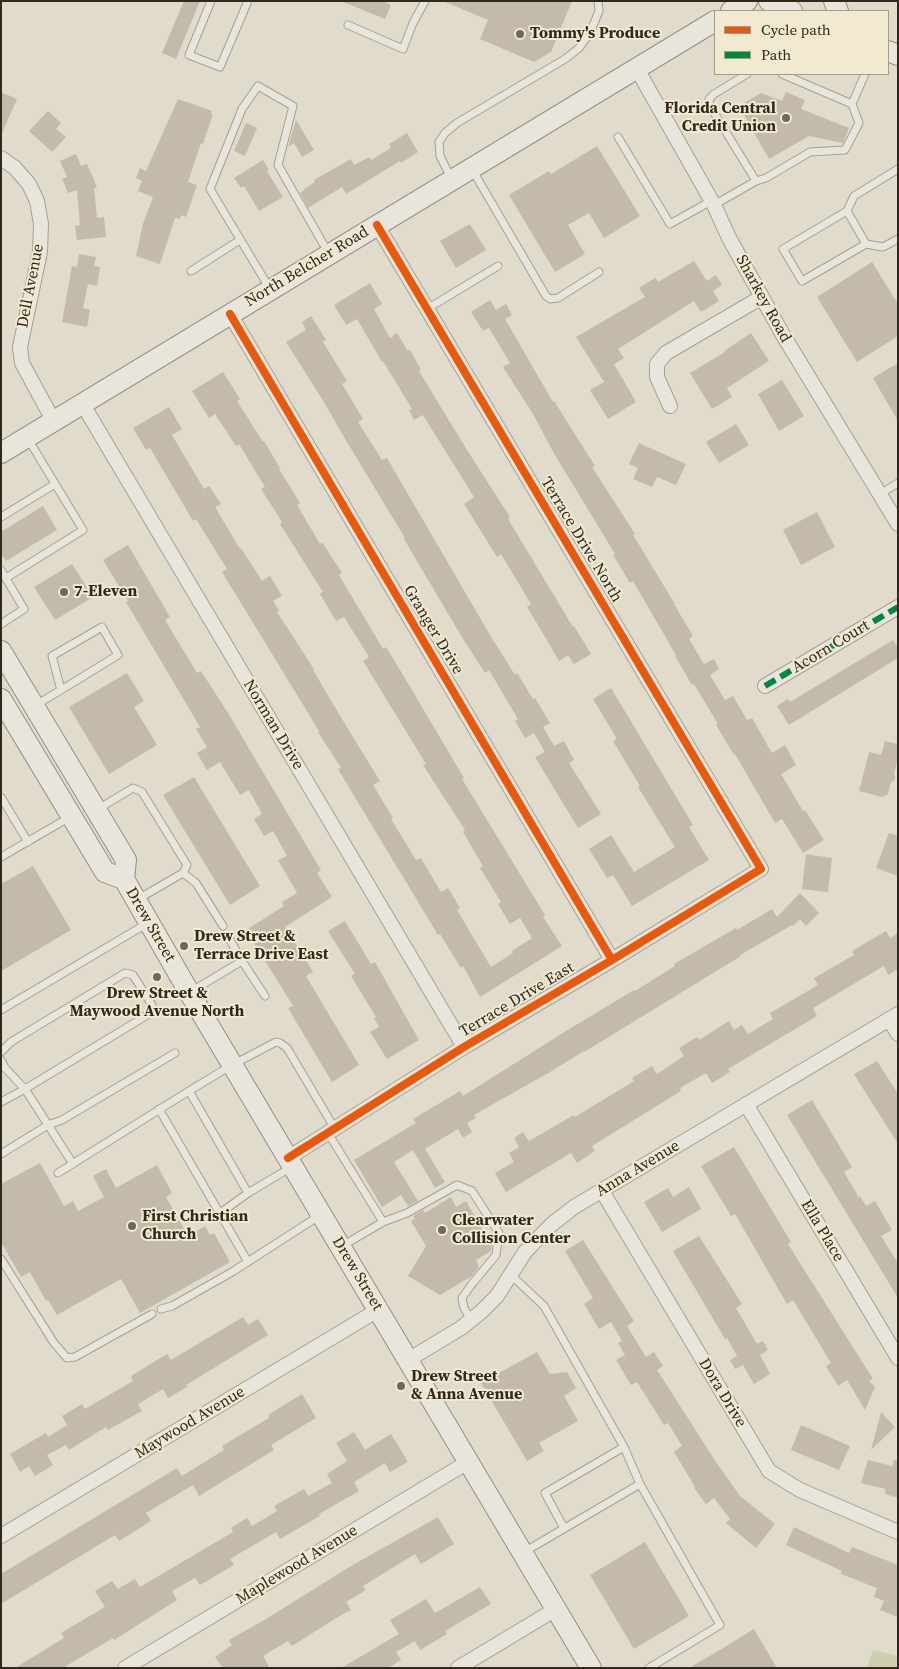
<!DOCTYPE html>
<style>
body{margin:0}
#map{position:relative;width:899px;height:1669px;overflow:hidden;background:#e0dbcb;font-family:"Source Serif 4",serif}
canvas{display:block}
.frame{position:absolute;inset:0;border:2px solid #32291e;pointer-events:none}
.legend{position:absolute;left:714px;top:10px;width:175px;height:65px;box-sizing:border-box;background:#f1ead1;border:1px solid #a59d89;margin:0;padding:6px 9px;list-style:none;font-size:15px;color:#32291e}
.legend li{display:flex;align-items:center;gap:10px;height:25px}
.legend b{width:25px;border:1px solid #a59d89}
</style>
<div id="map">
<canvas width="899" height="1669"></canvas>
<div class="frame"></div>
<ul class="legend">
<li><b style="height:6px;background:#e8590c"></b>Cycle path</li>
<li><b style="height:6px;background:#00873e"></b>Path</li>
</ul>
</div>
<script>
const ctx = document.querySelector('canvas').getContext('2d');
ctx.lineJoin = 'round';
function fill(path, color) { ctx.fillStyle = color; ctx.fill(path, 'evenodd'); }
const poly = rows => new Path2D(rows.map(r => 'M' + r).join(''));
function trace(path, color, width, dash) { ctx.strokeStyle = color; ctx.lineWidth = width; ctx.lineCap = dash ? 'butt' : 'round'; ctx.setLineDash(dash || []); ctx.stroke(path); }
function write(font, color, halo, rows, align = 'center') {
  ctx.font = font + ' "Source Serif 4",serif'; ctx.lineWidth = 4; ctx.setLineDash([]); ctx.textBaseline = 'middle'; ctx.strokeStyle = halo; ctx.fillStyle = color; for (const [text, x, y, turn = 0] of rows) {
    ctx.save(); ctx.translate(x, y); ctx.rotate((+turn || 0) * Math.PI / 180); ctx.textAlign = isNaN(turn) ? turn : align; if (halo) ctx.strokeText(text, 0, 0); ctx.fillText(text, 0, 0); ctx.restore();
  }
}
fill(poly([
 [873,1650,898,1656,898,1668,867,1668]
]), '#cdcfae');
fill(poly([
 [184,1,200,1,176,59,162,53],
 [341,1,383,1,391,5,385,19],
 [443,1,572,1,551,52,534,62,480,39,488,20],
 [1,92,17,99,1,135],
 [786,92,805,100,801,109,849,128,843,143,809,136,769,159,739,106,761,93,782,101],
 [178,99,212,111,211,114,213,114,203,144,201,143,188,182,197,185,186,217,181,215,180,219,175,218,160,264,136,256,143,224,153,197,138,191,142,181,136,178,140,168,146,171],
 [48,111,61,123,56,129,66,137,52,152,29,131],
 [296,120,314,150,302,157,294,143,288,147],
 [246,123,257,128,245,156,234,151],
 [407,133,418,152,401,163,400,161,346,194,342,187,308,208,300,193,305,190,304,189,315,182,314,180,351,159,354,165,369,157,371,160,391,148,389,144],
 [597,146,640,216,604,238,589,213,568,225,585,254,555,272,509,195,549,171,551,174],
 [76,154,81,166,87,164,97,187,94,188,97,218,104,217,106,237,77,240,75,226,80,225,77,190,68,193,62,179,67,177,60,161],
 [263,160,269,170,267,171,283,197,259,211,244,186,241,188,234,178],
 [470,224,486,250,456,268,440,241],
 [79,254,96,257,94,266,100,267,97,286,88,284,83,308,90,310,87,327,62,322,72,266,77,267],
 [694,261,707,281,716,275,722,285,713,291,719,301,701,312,694,301,618,349,624,358,614,364,636,402,608,419,590,390,604,382,576,337,645,297,639,288,655,278,658,282],
 [872,262,898,304,898,336,857,362,817,297],
 [370,283,382,304,374,309,390,338,397,333,408,351,410,350,421,370,419,371,467,450,510,517,508,519,573,627,574,626,591,654,574,664,568,655,559,661,548,642,527,607,531,604,501,554,497,557,464,504,474,497,423,415,414,420,409,410,412,409,383,361,382,362,357,319,346,325,334,305],
 [490,300,496,310,506,304,512,315,505,319,553,402,554,401,595,466,592,467,635,534,633,535,675,604,674,604,693,636,689,639,704,664,714,659,719,669,710,675,725,700,733,696,747,720,752,718,772,753,785,745,796,765,781,774,803,811,805,810,824,840,803,853,782,819,775,823,735,754,734,755,716,725,718,724,694,684,692,685,675,656,676,655,633,581,630,583,613,555,615,554,552,450,533,414,503,367,510,363,489,328,483,331,471,312],
 [311,316,326,340,323,342,347,381,342,384,363,419,358,422,382,460,387,458,487,630,515,675,517,673,533,699,535,698,550,723,543,727,554,746,564,741,574,760,569,763,601,814,578,828,535,757,545,752,534,733,525,738,515,721,518,719,489,670,485,673,463,639,404,539,405,538,344,437,324,402,286,342,306,330,302,322],
 [751,333,769,361,727,388,732,397,712,409,690,373,725,352,724,351],
 [898,363,898,421,873,378],
 [223,372,240,399,237,401,263,442,264,441,280,468,279,469,300,503,297,505,320,544,322,542,342,573,339,575,383,649,386,647,403,675,464,778,462,779,545,915,543,917,562,946,480,997,463,966,461,968,440,934,438,935,359,804,338,769,341,768,318,732,319,731,222,572,227,569,196,519,193,521,150,448,146,450,133,428,169,407,182,429,172,435,204,489,209,486,221,504,215,507,240,549,241,548,262,581,270,576,282,596,273,601,279,610,277,612,314,669,313,670,345,724,380,781,373,785,393,818,391,819,416,860,421,858,441,892,448,888,460,908,457,910,491,967,513,953,512,951,532,938,520,918,510,924,498,904,501,902,480,868,483,866,463,832,465,830,423,765,426,764,363,661,369,657,344,617,336,621,320,594,323,592,280,524,282,522,261,489,265,487,239,444,236,446,215,414,209,418,192,391],
 [782,380,804,416,779,431,758,394],
 [736,424,749,445,719,463,706,442],
 [639,443,686,464,676,485,657,477,652,487,633,479,638,468,629,464],
 [43,506,57,530,6,561,1,553,1,532],
 [817,512,835,547,801,565,783,530],
 [128,545,170,617,165,620,197,673,201,671,228,713,321,870,317,873,332,897,285,927,313,972,306,976,359,1065,332,1082,288,1008,293,1006,246,930,284,906,282,902,297,893,278,860,287,856,273,831,264,836,254,819,262,814,249,790,240,795,220,762,207,770,197,753,207,747,196,729,200,727,126,602,128,601,103,560],
 [72,564,93,597,55,620,34,587],
 [893,640,898,648,898,658,789,725,777,706,788,699,790,702],
 [127,673,144,701,134,707,157,745,109,774,69,707],
 [611,688,693,825,689,827,709,860,632,906,613,875,607,878,589,849,611,835,634,872,675,847,638,787,640,786,613,741,617,739,593,699],
 [885,741,898,744,898,758,894,774,895,776,894,781,891,782,888,794,882,797,859,791,869,752,881,755],
 [194,777,260,886,230,905,163,795],
 [889,833,898,836,898,876,876,868],
 [806,854,832,858,828,892,802,889],
 [33,866,71,930,1,971,1,884],
 [800,893,819,913,806,926,800,919,793,926,792,925,740,955,741,956,584,1052,584,1051,550,1072,474,1115,476,1118,467,1123,472,1132,463,1138,458,1129,425,1149,445,1182,435,1188,413,1150,394,1162,418,1201,408,1206,401,1195,382,1207,354,1160,416,1123,413,1119,460,1091,463,1096,566,1031,634,990,635,991,675,966,674,964,736,928,737,930,772,909,777,917],
 [345,921,371,964,375,962,419,1040,387,1059,370,1032,379,1027,374,1018,376,1017,351,976,355,974,328,931],
 [886,931,890,938,898,933,898,969,888,975,884,966,813,1008,817,1016,728,1069,730,1072,712,1083,706,1073,680,1088,681,1091,592,1146,595,1151,577,1163,571,1153,506,1192,495,1173,514,1162,509,1153,519,1147,514,1138,523,1132,529,1141,574,1115,575,1117,634,1081,632,1078,652,1066,657,1074,684,1056,679,1048,697,1037,699,1040,729,1021,734,1030,742,1025,748,1034,773,1019,770,1013,818,985,814,978,854,955,852,951],
 [877,1061,898,1094,898,1144,854,1074],
 [812,1100,852,1167,844,1172,859,1198,860,1196,866,1206,875,1201,892,1230,881,1236,898,1263,898,1298,787,1115],
 [734,1147,791,1242,788,1244,873,1379,869,1381,875,1387,865,1410,847,1380,838,1386,826,1366,831,1363,793,1300,787,1304,735,1214,731,1216,701,1166],
 [40,1163,64,1206,73,1201,78,1211,104,1197,93,1176,106,1169,116,1188,157,1165,172,1193,166,1197,188,1236,205,1226,210,1235,214,1233,230,1262,140,1313,121,1279,57,1315,48,1300,46,1301,30,1272,21,1277,1,1242,1,1184],
 [689,1187,701,1209,662,1232,644,1202,668,1188,673,1197],
 [451,1197,456,1207,466,1201,492,1246,491,1251,476,1260,479,1267,472,1276,440,1295,408,1276,426,1246,411,1221,415,1219,413,1216,423,1210,425,1213],
 [699,1236,742,1304,736,1308,757,1344,763,1341,768,1350,760,1355,770,1374,754,1384,743,1365,735,1369,730,1360,737,1356,727,1338,725,1339,673,1251],
 [583,1240,634,1321,627,1326,646,1357,654,1352,663,1366,657,1370,716,1462,740,1496,775,1524,756,1548,726,1523,730,1519,714,1498,706,1504,694,1488,695,1487,674,1452,682,1446,668,1423,664,1425,637,1382,631,1385,616,1360,625,1355,618,1343,622,1341,611,1322,599,1329,584,1304,593,1298,565,1251],
 [243,1317,248,1325,258,1319,268,1335,186,1385,187,1387,168,1398,163,1389,138,1404,142,1411,108,1430,106,1427,69,1450,66,1445,47,1455,53,1465,35,1476,29,1466,20,1472,10,1454,46,1433,48,1437,67,1425,62,1416,82,1404,85,1409,133,1381,131,1376,167,1354,171,1360],
 [537,1352,550,1374,567,1372,576,1388,564,1396,578,1421,539,1443,544,1451,527,1461,481,1383],
 [302,1394,316,1418,271,1445,274,1450,199,1496,193,1485,146,1513,151,1521,119,1541,115,1535,1,1604,1,1574,177,1468,182,1476,224,1450,222,1446,269,1418,268,1415],
 [881,1412,895,1427,871,1450],
 [801,1425,850,1446,839,1470,791,1450],
 [354,1432,365,1450,391,1434,408,1462,390,1472,385,1463,354,1482,359,1491,319,1514,320,1516,280,1539,276,1532,230,1559,234,1565,200,1585,195,1578,172,1591,177,1600,114,1640,113,1638,63,1668,15,1668,64,1638,61,1633,105,1607,95,1591,112,1581,118,1589,135,1579,140,1587,233,1532,231,1528,247,1518,252,1526,277,1511,274,1506,304,1489,308,1496,332,1483,327,1474,347,1461,336,1443],
 [868,1460,892,1466,894,1460,898,1460,898,1498,885,1494,886,1489,861,1483],
 [438,1517,454,1544,421,1564,415,1554,363,1586,366,1590,346,1602,351,1610,341,1615,292,1646,288,1641,263,1656,270,1668,223,1668,215,1657,232,1645,229,1640,266,1619,351,1566],
 [794,1527,849,1553,852,1547,898,1565,898,1617,880,1610,884,1601,874,1597,877,1588,841,1574,842,1571,786,1545],
 [645,1542,689,1616,634,1649,590,1575],
 [480,1587,491,1604,445,1631,447,1634,420,1650,415,1641,396,1652,401,1660,388,1668,341,1668,399,1634,390,1620,426,1599,435,1613],
 [754,1629,777,1668,689,1668,720,1650]
]), '#c3baac');
const lane = poly([
 [211,1,189,55,220,67,248,1],
 [348,25,403,49,413,23,425,1],
 [782,74,852,104],
 [618,137,670,224,711,201],
 [473,171,546,296,550,299,558,298,599,272],
 [452,180,440,156,439,142,445,133,457,123,565,59,579,48,590,33,599,11,598,1],
 [756,181,766,178,810,152,845,150,859,123,852,104,865,74],
 [714,205,756,181,710,106,709,99,714,94,747,74],
 [847,211,854,196,898,169],
 [866,244,847,211,783,249,802,281,866,244,883,247,898,239],
 [191,271,240,240],
 [270,289,210,189,242,109,258,86,293,106,278,165,329,254],
 [427,309,498,266],
 [880,494,898,483],
 [1,517,55,484],
 [1,570,24,609,1,624],
 [6,578,83,530,28,439],
 [34,706,61,690,118,655,102,627,52,656,61,690],
 [1,797,28,842],
 [98,809,133,788,142,792,187,865,183,873,138,899],
 [1,857,70,817],
 [183,873,196,883,223,926],
 [230,940,242,961],
 [192,991,242,961,265,996],
 [1,1010,148,923],
 [1,1052,11,1042,125,973,133,975,152,1005,149,1014,25,1089,5,1068,1,1060],
 [189,1091,248,1193,290,1168],
 [1,1102,25,1089,73,1164],
 [159,1109,248,1262],
 [328,1133,383,1222,407,1213,457,1185,472,1191,499,1233,496,1255,472,1284,462,1298,464,1308,471,1320],
 [1,1154,48,1125,62,1120,175,1053],
 [58,1173,189,1091,232,1065,276,1042,280,1043,287,1048,335,1129],
 [219,1214,248,1193],
 [342,1246,383,1222],
 [1,1259,54,1343,67,1358,75,1357,152,1314],
 [511,1275,544,1306,624,1447,640,1484,720,1625,649,1668],
 [161,1309,172,1306,232,1272,319,1216],
 [564,1528,545,1493,624,1447],
 [524,1552,640,1484]
]);
const street = poly([
 [637,69,714,205,729,238,783,335,898,524],
 [1,158,15,168,29,184,37,201,41,224,40,252,20,347,22,363,53,420],
 [230,314,612,960],
 [82,403,464,1047],
 [670,406,657,377,657,364,666,353,762,297],
 [765,686,898,607],
 [889,1019,898,1034],
 [746,1104,898,1358],
 [288,1158,464,1047,612,960,761,869,377,225],
 [602,1191,769,1471,800,1490,898,1532],
 [408,1360,461,1328,481,1312,497,1296,525,1252,551,1225,574,1207,898,1014],
 [1,1536,378,1310],
 [125,1668,468,1462],
 [458,1668,556,1609]
]);
const secondary = poly([
 [769,1,792,11],
 [834,1,838,11],
 [731,11,747,1],
 [888,51,898,55],
 [1,453,715,21],
 [1,651,126,860,124,879,189,992,591,1668],
 [1,699,105,872,124,879]
]);
trace(lane, '#a5a094', 9);
trace(street, '#a5a094', 16);
trace(secondary, '#958f84', 22);
trace(lane, '#e8e5dc', 7);
trace(street, '#e8e5dc', 14);
trace(secondary, '#e8e5dc', 20);
trace(poly([
 [765,686,898,607]
]), '#00873e', 6, [12, 6]);
trace(poly([
 [230,314,612,960],
 [288,1158,464,1047,612,960,761,869,377,225]
]), '#e8590c', 8);
for (const [x, y, r, color] of [
 [520,34,5,"#6f675b"],
 [786,118,5,"#6f675b"],
 [64,592,5,"#6f675b"],
 [184,946,5,"#6f675b"],
 [157,977,5,"#6f675b"],
 [132,1226,5,"#6f675b"],
 [442,1230,5,"#6f675b"],
 [401,1386,5,"#6f675b"]
]) { const dot = new Path2D(); dot.arc(x, y, r, 0, 2 * Math.PI); ctx.fillStyle = color; ctx.fill(dot); trace(dot, '#f1ead1', 2); }
write('bold 16px', '#32291e', '#f1ead1', [
 ["Tommy's Produce",530,34],
 ["Florida Central",776,109,"right"],
 ["Credit Union",776,127,"right"],
 ["7-Eleven",74,592],
 ["Drew Street &",194,937],
 ["Terrace Drive East",194,955],
 ["Drew Street &",157,994,"center"],
 ["Maywood Avenue North",157,1012,"center"],
 ["First Christian",142,1217],
 ["Church",142,1235],
 ["Clearwater",452,1221],
 ["Collision Center",452,1239],
 ["Drew Street",411,1377],
 ["& Anna Avenue",411,1395]
], 'left');
write('16px', '#32291e', '#f1ead1', [
 ["North Belcher Road",307,267,-31],
 ["Dell Avenue",31,286,-79],
 ["Sharkey Road",763,299,61],
 ["Terrace Drive North",581,540,59],
 ["Granger Drive",433,630,59],
 ["Acorn Court",831,647,-31],
 ["Norman Drive",273,725,59],
 ["Drew Street",150,925,60],
 ["Terrace Drive East",517,1000,-31],
 ["Anna Avenue",638,1169,-31],
 ["Ella Place",822,1231,59],
 ["Drew Street",357,1274,59],
 ["Dora Drive",722,1393,59],
 ["Maywood Avenue",190,1423,-31],
 ["Maplewood Avenue",297,1565,-31]
]);
</script>
